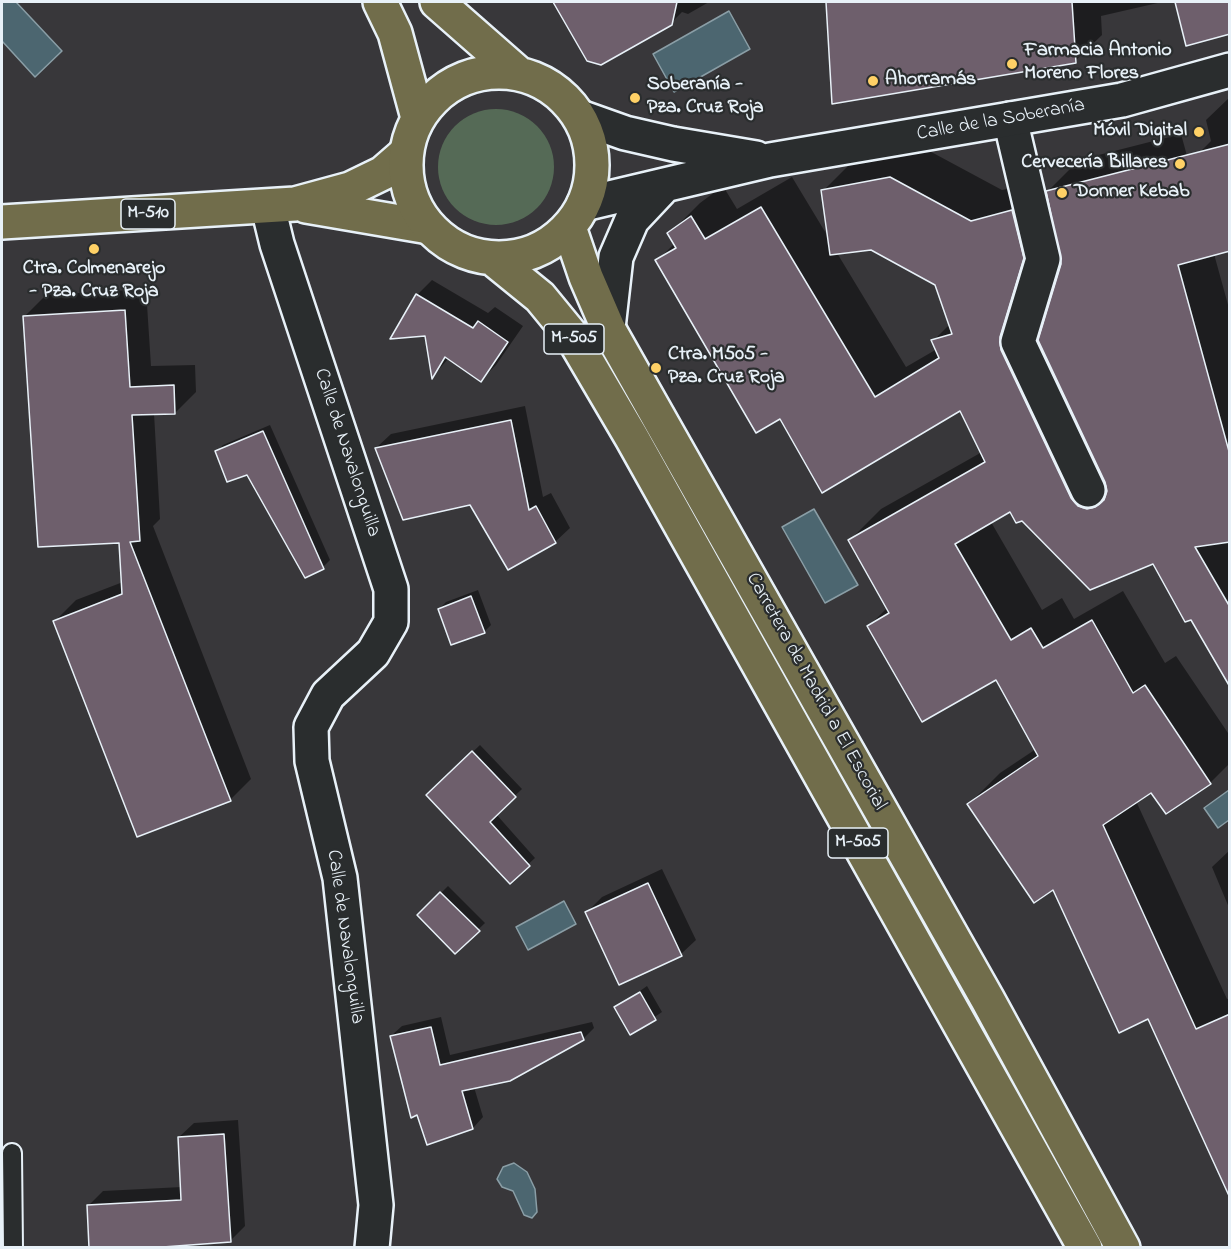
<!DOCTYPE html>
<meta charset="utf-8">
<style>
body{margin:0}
#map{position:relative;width:1231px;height:1249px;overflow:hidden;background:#38373a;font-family:"Indie Flower",sans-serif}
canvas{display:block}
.frame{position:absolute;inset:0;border:3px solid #e8f1f8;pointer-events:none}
</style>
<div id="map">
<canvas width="1231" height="1249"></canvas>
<div class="frame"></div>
</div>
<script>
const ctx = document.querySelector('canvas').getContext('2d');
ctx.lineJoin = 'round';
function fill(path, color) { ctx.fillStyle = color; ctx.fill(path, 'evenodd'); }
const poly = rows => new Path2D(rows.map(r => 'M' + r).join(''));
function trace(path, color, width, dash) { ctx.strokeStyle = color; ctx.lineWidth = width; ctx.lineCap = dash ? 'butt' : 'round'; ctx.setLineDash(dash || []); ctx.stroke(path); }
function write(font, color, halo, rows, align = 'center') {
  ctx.font = font + ' "Indie Flower",sans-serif'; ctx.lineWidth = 4.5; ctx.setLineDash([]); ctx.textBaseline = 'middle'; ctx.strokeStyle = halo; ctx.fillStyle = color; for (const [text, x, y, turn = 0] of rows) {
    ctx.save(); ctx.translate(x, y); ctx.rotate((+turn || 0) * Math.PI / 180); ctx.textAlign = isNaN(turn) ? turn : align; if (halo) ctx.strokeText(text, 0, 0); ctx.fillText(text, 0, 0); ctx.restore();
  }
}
fill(poly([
 '438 167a58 58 0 1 1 116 0a58 58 0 1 1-116 0Z'
]), '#556a56');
const water = poly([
 [2,2,16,2,62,51,35,77,2,41,2,2],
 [729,11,750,49,674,92,653,54,729,11],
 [814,509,858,585,825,603,782,527,814,509],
 [1229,790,1229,820,1218,828,1204,808,1229,790],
 [564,901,576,924,528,950,516,927,564,901],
 [514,1163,527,1172,535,1189,537,1212,532,1218,524,1215,513,1191,502,1187,497,1179,503,1167,514,1163]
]);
fill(water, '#4c6670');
trace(water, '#8a9ea6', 1.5);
fill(poly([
 [555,2,709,2,688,14,682,12,671,23,588,60],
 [827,2,1162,2,1101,16,1102,35,1075,61,834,102],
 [1177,2,1230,2,1230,32,1187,44],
 [1230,97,1230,248,1200,152,1211,141,1206,120],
 [1181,134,1230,312,1230,630,1154,562,1023,519,1011,510,991,522,1042,610,1062,598,1074,619,1123,591,1165,663,1176,656,1230,736,1230,763,1210,783,1151,791,1136,801,1227,999,1230,998,1230,1194,1149,1017,1054,888,969,804,1000,773,1036,749,996,678,869,626,888,607,850,540,881,509,982,452,960,409,780,417,657,261,675,243,669,234,700,203,723,186,737,209,792,177,830,240,823,191,854,160,922,147,1002,190,1043,181,1046,193,1079,160],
 [1054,224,1063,264,1040,338,1031,318,1030,305],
 [871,249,936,284,950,324,933,341,937,349,906,367,837,253],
 [432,280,488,313,495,307,523,326,496,365,481,380,449,358,433,376,417,295],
 [146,289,151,366,195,365,196,392,175,413,154,413,160,519,153,526,251,779,230,800,55,621,76,600,123,582,120,541,25,316,46,295],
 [525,406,543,497,551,493,570,528,555,542,471,503,376,448,391,434],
 [270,425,330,560,323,567,248,473,216,452,223,445],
 [478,590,491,625,484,632,439,609,446,602],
 [480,745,522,789,496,814,535,858,510,881,428,795],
 [1230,850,1230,910,1212,867],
 [662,869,696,940,681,954,587,912,602,897],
 [448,886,485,923,455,952,419,915],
 [647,986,662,1012,631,1033,616,1008],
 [441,1017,450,1055,592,1022,594,1028,583,1039,474,1087,483,1117,473,1128,391,1036,402,1026],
 [238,1120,245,1226,230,1241,88,1206,103,1191,182,1187,179,1137,194,1123]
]), '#0007');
const building = poly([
 [553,2,677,2,672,25,601,65,587,61,553,2],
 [826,2,1072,2,1076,63,832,104,826,2],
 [1175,2,1230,2,1230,34,1186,46,1175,2],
 [1230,144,1230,251,1178,265,1230,455,1230,542,1195,547,1230,607,1230,687,1191,620,1185,622,1153,564,1090,590,1022,521,1016,523,1010,512,955,544,1011,640,1031,628,1043,648,1092,620,1133,693,1145,685,1211,784,1166,814,1151,793,1103,825,1196,1029,1230,1014,1230,1198,1148,1019,1119,1033,1053,890,1034,903,967,804,1038,756,996,680,922,722,867,626,889,613,848,540,985,462,960,411,822,493,780,419,756,433,655,260,676,248,667,233,691,216,705,239,761,207,875,397,939,358,931,340,952,334,935,285,871,250,830,255,821,190,890,177,971,221,1012,210,1024,258,1000,337,1001,350,1071,498,1078,506,1087,509,1095,507,1104,500,1107,491,1105,482,1038,340,1061,264,1046,191,1230,144],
 [416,294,473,328,478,321,508,342,481,382,445,357,432,379,425,336,390,339,416,294],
 [125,310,130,387,174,385,175,414,132,415,140,541,130,542,231,801,137,837,53,621,122,594,119,543,38,547,23,316,125,310],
 [511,420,529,510,536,506,556,543,508,570,470,505,403,520,375,448,511,420],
 [263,431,324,569,305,578,247,475,227,482,215,451,263,431],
 [471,596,485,633,451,645,438,609,471,596],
 [472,751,516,797,490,822,530,866,510,884,426,795,472,751],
 [648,883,682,956,619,985,585,912,648,883],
 [440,892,480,931,455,954,417,915,440,892],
 [640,992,656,1020,630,1035,614,1007,640,992],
 [431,1027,440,1065,581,1032,584,1040,510,1081,462,1091,473,1129,427,1145,417,1115,411,1118,390,1036,431,1027],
 [224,1134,231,1242,149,1248,89,1248,87,1205,181,1200,178,1137,224,1134]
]);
fill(building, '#6e5f6c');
trace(building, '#e8f1f8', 1.5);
const service = poly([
 [12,1153,13,1248]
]);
const minor = poly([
 [1010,119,1043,259,1018,342,1088,490],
 [268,207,277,244,391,589,391,622,373,653,328,695,311,727,312,761,340,878,376,1205,372,1248]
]);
const secondary = poly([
 [580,117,625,133,673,144,756,158],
 [584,204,770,160,1122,100,1230,70],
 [608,328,616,257,632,220,664,186]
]);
const primary = poly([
 [306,206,429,227],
 [2,222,295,204,350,189,383,173,406,153]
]);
const trunk = poly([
 [380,2,395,33,418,118],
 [437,2,519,74],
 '406 165a93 93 0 1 1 186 0a93 93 0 1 1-186 0Z',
 [569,227,586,277,608,328,988,1000,1123,1248],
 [492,258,540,297,572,336,632,438,1085,1248]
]);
trace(service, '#e8f1f8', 22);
trace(minor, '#e8f1f8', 38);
trace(secondary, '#e8f1f8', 38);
trace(primary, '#e8f1f8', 38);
trace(trunk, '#e8f1f8', 38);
trace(service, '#2a2d2e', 18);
trace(minor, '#2a2d2e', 33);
trace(secondary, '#2a2d2e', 33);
trace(primary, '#716d4b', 33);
trace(trunk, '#716d4b', 33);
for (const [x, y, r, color] of [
 [1012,64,6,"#ffd166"],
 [873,81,6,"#ffd166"],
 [635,98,6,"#ffd166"],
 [1199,132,6,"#ffd166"],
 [1180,164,6,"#ffd166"],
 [1062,193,6,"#ffd166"],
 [94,249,6,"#ffd166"],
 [656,368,6,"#ffd166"]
]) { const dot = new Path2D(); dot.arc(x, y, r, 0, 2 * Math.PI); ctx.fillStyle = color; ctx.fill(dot); trace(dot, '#2a2d2e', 2); }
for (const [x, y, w] of [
 [148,214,54],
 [574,339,60],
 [858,843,60]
]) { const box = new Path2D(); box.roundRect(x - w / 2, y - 15, w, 30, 4.5); ctx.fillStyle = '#2a2d2e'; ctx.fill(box); trace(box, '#e8f1f8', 1.5); }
write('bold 18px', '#e8f1f8', null, [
 ["M-510",148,214],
 ["M-505",574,339],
 ["M-505",858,843]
]);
write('bold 20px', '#e8f1f8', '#2a2d2e', [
 ["Farmacia Antonio",1024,52],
 ["Moreno Flores",1024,75],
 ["Ahorramás",885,81],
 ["Soberanía -",647,86],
 ["Pza. Cruz Roja",647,109],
 ["Móvil Digital",1187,132,"right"],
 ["Cervecería Billares",1168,164,"right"],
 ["Donner Kebab",1074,193],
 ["Ctra. Colmenarejo",94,270,"center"],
 ["- Pza. Cruz Roja",94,293,"center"],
 ["Ctra. M505 -",668,356],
 ["Pza. Cruz Roja",668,379]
], 'left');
write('20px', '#e8f1f8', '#2a2d2e', [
 ["Calle de la Soberanía",1001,121,-10],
 ["Calle de Navalonguilla",346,453,72],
 ["Carretera de Madrid a El Escorial",815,692,61],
 ["Calle de Navalonguilla",344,937,82]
]);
</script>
